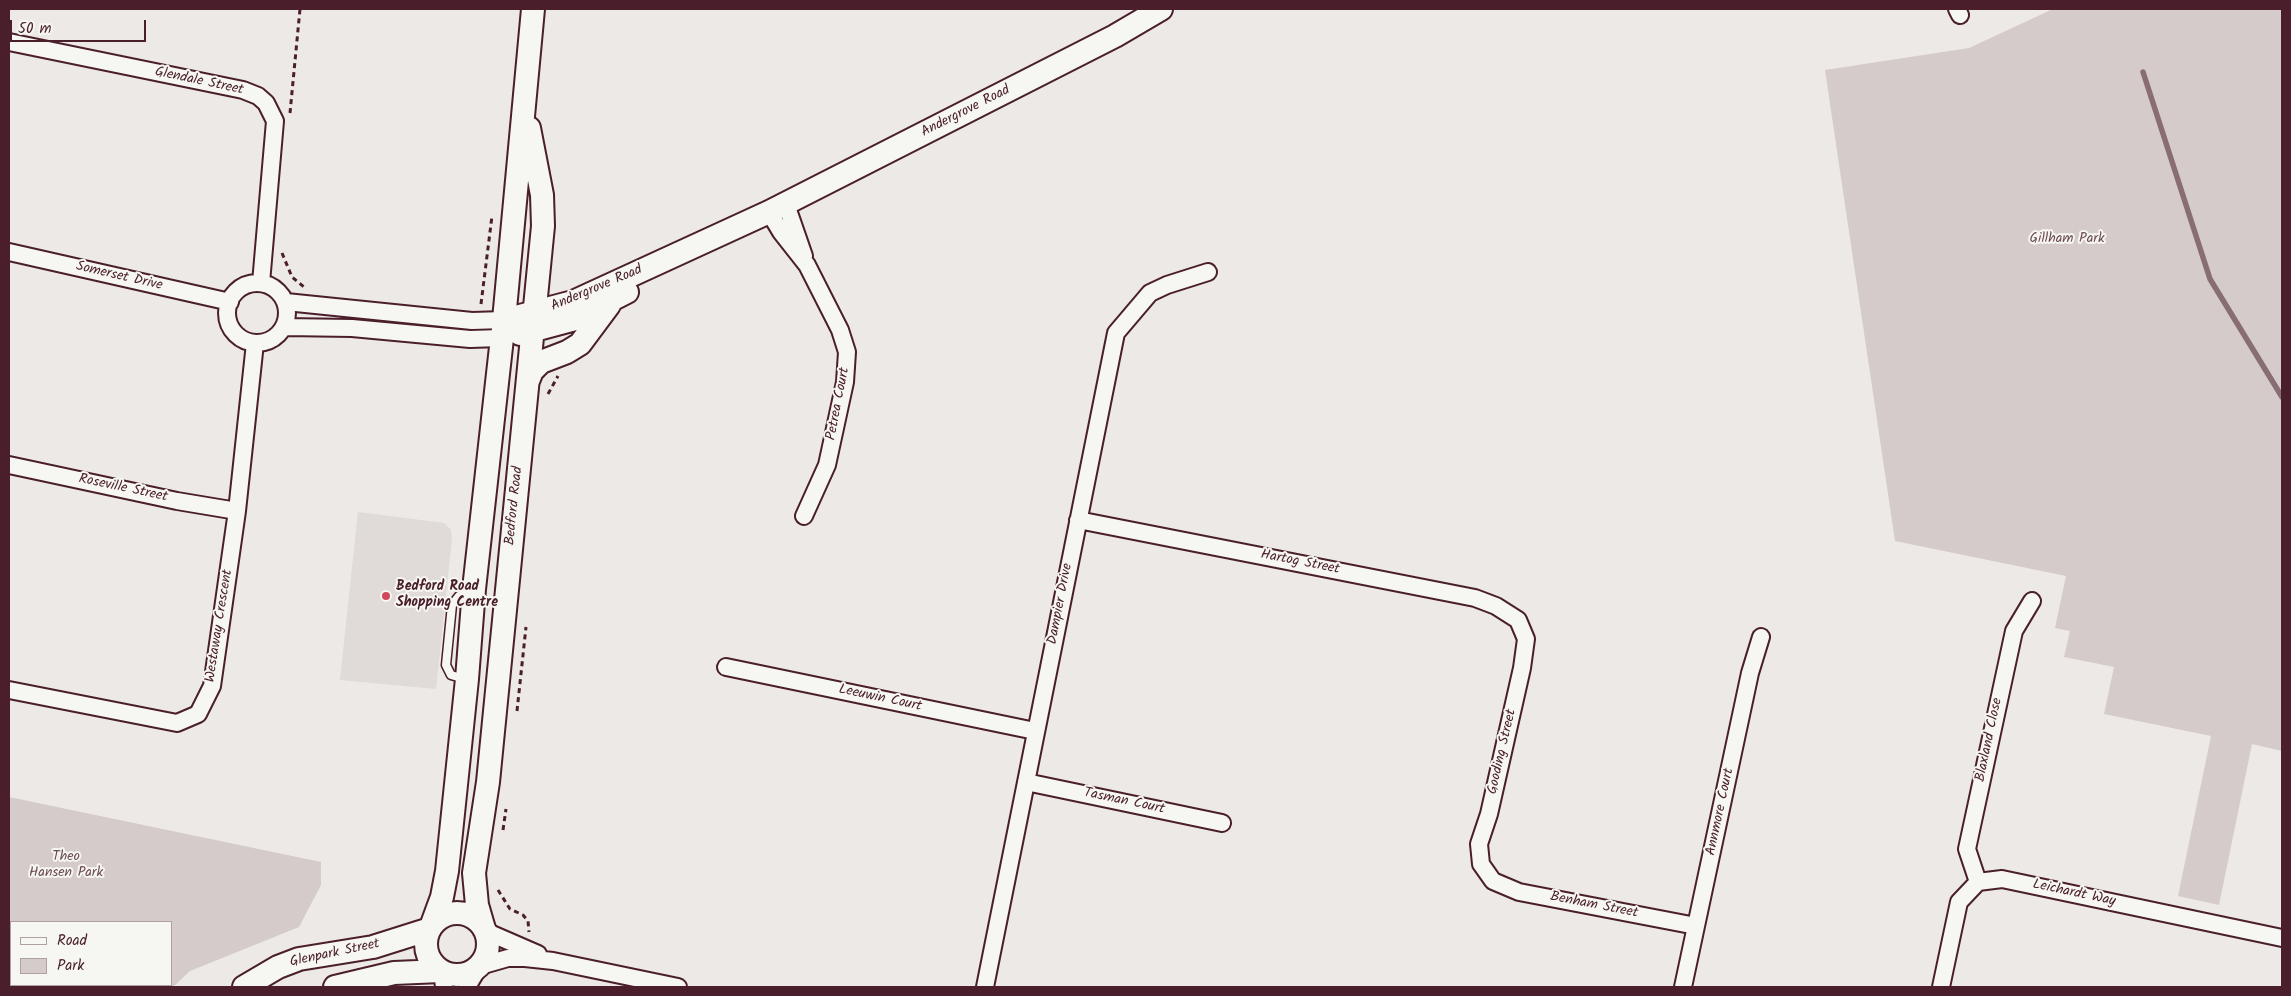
<!DOCTYPE html>
<style>
body{margin:0}
#map{position:relative;width:2291px;height:996px;overflow:hidden;background:#ece9e6;font-family:Kalam,sans-serif}
canvas{display:block}
.frame{position:absolute;inset:0;border:10px solid #4a1f2b;pointer-events:none}
.legend{position:absolute;left:10px;top:921px;width:162px;height:65px;box-sizing:border-box;background:#f6f6f2;border:1px solid #b1a0a2;margin:0;padding:6px 9px;list-style:none;font-size:15px;color:#4a1f2b}
.legend li{display:flex;align-items:center;gap:10px;height:25px}
.legend b{width:25px;border:1px solid #b1a0a2}
.scale{position:absolute;left:10px;top:20px;width:136px;height:22px;box-sizing:border-box;border:2px solid #4a1f2b;border-top:0;padding-left:6px;font-size:15px;line-height:18px;white-space:nowrap;color:#4a1f2b;-webkit-text-stroke:4px #f6f6f2;paint-order:stroke}
</style>
<div id="map">
<canvas width="2291" height="996"></canvas>
<div class="frame"></div>
<ul class="legend">
<li><b style="height:6px;background:#f6f6f2"></b>Road</li>
<li><b style="height:14px;background:#d4cbca"></b>Park</li>
</ul>
<div class="scale">50 m</div>
</div>
<script>
const ctx = document.querySelector('canvas').getContext('2d');
ctx.lineJoin = 'round';
function fill(path, color) { ctx.fillStyle = color; ctx.fill(path, 'evenodd'); }
const poly = rows => new Path2D(rows.map(r => 'M' + r).join(''));
function trace(path, color, width, dash) { ctx.strokeStyle = color; ctx.lineWidth = width; ctx.lineCap = dash ? 'butt' : 'round'; ctx.setLineDash(dash || []); ctx.stroke(path); }
function write(font, color, halo, rows, align = 'center') {
  ctx.font = font + ' Kalam,sans-serif'; ctx.lineWidth = 4; ctx.setLineDash([]); ctx.textBaseline = 'middle'; ctx.strokeStyle = halo; ctx.fillStyle = color; for (const [text, x, y, turn = 0] of rows) {
    ctx.save(); ctx.translate(x, y); ctx.rotate((+turn || 0) * Math.PI / 180); ctx.textAlign = isNaN(turn) ? turn : align; if (halo) ctx.strokeText(text, 0, 0); ctx.fillText(text, 0, 0); ctx.restore();
  }
}
fill(poly([
 [358,512,444,523,451,530,452,538,436,689,340,680]
]), '#e0dad8');
fill(poly([
 [2053,9,2282,9,2282,751,2252,744,2219,905,2178,896,2211,736,2104,714,2114,667,2064,657,2070,631,2055,628,2066,576,1895,541,1825,70,1969,48],
 [9,797,321,862,321,885,299,927,190,971,173,987,9,987],
 [11,922,171,922,171,985,11,985]
]), '#d4cbca');
trace(poly([
 [2143,72,2210,279,2282,397]
]), '#886e73', 5.5);
const lane = poly([
 [465,679,451,675,446,665,452,605,459,596,471,591]
]);
const street = poly([
 [1957,9,1960,15],
 [9,42,243,90,258,96,266,103,275,121,261,283],
 [786,204,804,256],
 [769,212,781,232,807,265,840,330,847,352,845,382,827,465,804,516],
 [9,252,230,302],
 '227 313a30 30 0 1 1 60 0a30 30 0 1 1-60 0Z',
 [286,302,472,321,504,320],
 [285,327,352,328,470,339,501,338],
 [9,465,177,501,237,511],
 [1078,520,1475,598,1496,606,1518,620,1526,639,1522,668,1489,814,1479,844,1481,864,1493,881,1519,892,1696,926],
 [726,667,1035,731],
 [9,690,177,723,198,714,212,686,237,511,255,343],
 [1026,782,1222,823],
 [1978,882,1967,849,2014,631,2032,601],
 [485,931,538,954],
 [480,966,508,958,525,958,553,961,678,987],
 [442,971,444,987],
 [467,987,479,967],
 [985,987,1116,333,1150,293,1167,285,1208,272],
 [1683,987,1750,673,1761,637],
 [1941,987,1959,902,1978,882,2002,879,2282,938]
]);
const secondary = poly([
 [520,316,573,302,769,212,1115,36,1161,9],
 [520,334,572,320,627,292],
 [528,381,532,371,541,362,567,352,580,344,609,305],
 '426 944a31 31 0 1 1 62 0a31 31 0 1 1-62 0Z',
 [431,927,442,897,447,871,467,679,474,589,504,320,533,9],
 [484,929,477,905,474,873,488,782,543,226,542,195,529,128],
 [244,987,278,967,299,959,373,947,430,929],
 [335,987,394,973,441,971]
]);
trace(lane, '#4a1f2b', 11);
trace(street, '#4a1f2b', 20);
trace(secondary, '#4a1f2b', 26);
trace(poly([
 [290,113,300,9],
 [282,253,292,277,304,287],
 [481,304,492,216],
 [548,394,558,376],
 [517,711,526,627],
 [503,830,506,809],
 [498,890,510,909,523,915,528,921,529,932]
]), '#4a1f2b', 3, [5, 4]);
trace(lane, '#f6f6f2', 8);
trace(street, '#f6f6f2', 16);
trace(secondary, '#f6f6f2', 22);
for (const [x, y, r, color] of [
 [386,596,5,"#d1495b"]
]) { const dot = new Path2D(); dot.arc(x, y, r, 0, 2 * Math.PI); ctx.fillStyle = color; ctx.fill(dot); trace(dot, '#f6f6f2', 2); }
write('14px', '#4a1f2b', '#f6f6f2', [
 ["Glendale Street",199,82,12],
 ["Andergrove Road",966,112,-27],
 ["Somerset Drive",119,277,13],
 ["Andergrove Road",597,289,-23],
 ["Petrea Court",839,404,-79],
 ["Roseville Street",123,489,12],
 ["Bedford Road",515,506,-84],
 ["Hartog Street",1300,563,11],
 ["Dampier Drive",1061,604,-79],
 ["Westaway Crescent",220,626,-81],
 ["Leeuwin Court",880,699,12],
 ["Blaxland Close",1990,740,-78],
 ["Gooding Street",1503,752,-77],
 ["Tasman Court",1124,802,12],
 ["Annmore Court",1721,812,-78],
 ["Leichardt Way",2074,894,12],
 ["Benham Street",1594,906,11],
 ["Glenpark Street",335,954,-12]
]);
write('14px', '#6c4a53', '#f6f6f2', [
 ["Gillham Park",2067,240],
 ["Theo",66,858],
 ["Hansen Park",66,874]
]);
write('bold 14px', '#4a1f2b', '#f6f6f2', [
 ["Bedford Road",396,588],
 ["Shopping Centre",396,604]
], 'left');
</script>
